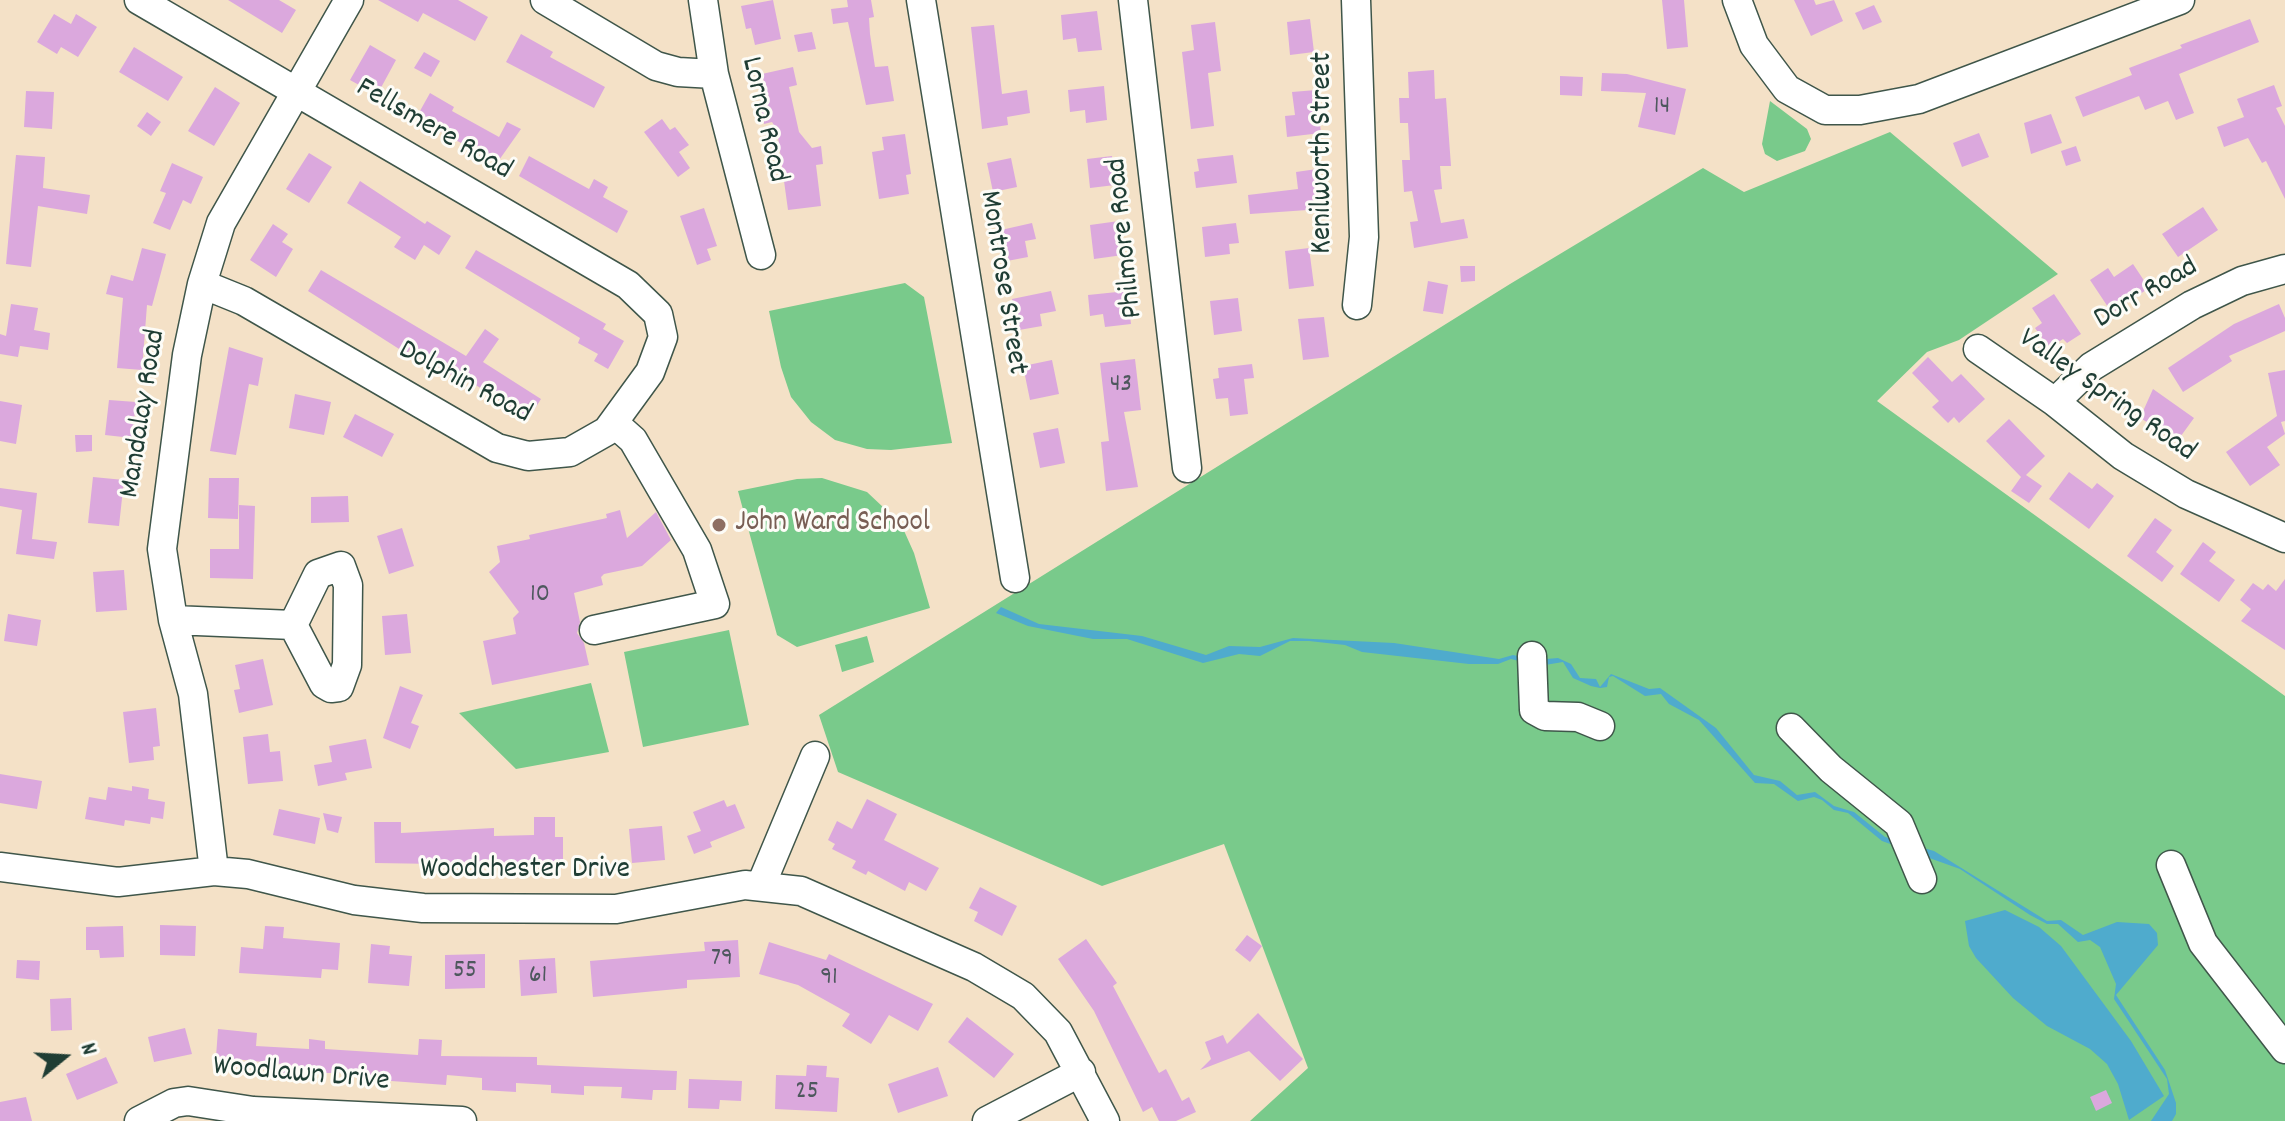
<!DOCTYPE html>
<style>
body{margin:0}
#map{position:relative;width:2285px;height:1121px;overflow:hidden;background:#f4e1c7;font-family:Dekko,sans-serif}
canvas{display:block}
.north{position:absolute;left:24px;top:1017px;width:80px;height:80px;-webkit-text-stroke:6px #fdfcf7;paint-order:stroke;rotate:72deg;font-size:22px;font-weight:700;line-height:32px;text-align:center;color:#1f3d34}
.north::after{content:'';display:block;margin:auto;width:28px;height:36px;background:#1f3d34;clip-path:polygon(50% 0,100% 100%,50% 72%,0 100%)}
</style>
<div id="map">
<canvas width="2285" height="1121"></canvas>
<div class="north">N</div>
</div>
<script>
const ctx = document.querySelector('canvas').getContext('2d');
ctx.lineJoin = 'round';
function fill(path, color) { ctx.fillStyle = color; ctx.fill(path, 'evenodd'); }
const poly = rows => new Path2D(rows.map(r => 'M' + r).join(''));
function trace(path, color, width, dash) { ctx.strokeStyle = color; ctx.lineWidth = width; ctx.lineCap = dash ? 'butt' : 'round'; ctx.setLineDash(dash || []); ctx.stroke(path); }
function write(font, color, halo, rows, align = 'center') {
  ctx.font = font + ' Dekko,sans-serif'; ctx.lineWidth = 6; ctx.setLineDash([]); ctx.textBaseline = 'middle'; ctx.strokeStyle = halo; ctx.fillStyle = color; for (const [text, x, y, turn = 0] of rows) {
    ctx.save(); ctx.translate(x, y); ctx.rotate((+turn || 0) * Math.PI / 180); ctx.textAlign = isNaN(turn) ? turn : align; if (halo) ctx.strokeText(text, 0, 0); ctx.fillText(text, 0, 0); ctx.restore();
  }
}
fill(poly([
 [1770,101,1807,129,1811,139,1805,151,1777,161,1765,154,1762,144],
 [1890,132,2058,274,1959,340,1927,352,1877,401,2285,696,2285,1121,1250,1121,1308,1068,1224,844,1102,886,838,772,819,715,1510,284,1703,168,1744,192],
 [905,283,924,297,952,443,891,450,867,449,835,440,811,422,791,397,781,367,769,311],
 [822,478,867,492,901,524,914,553,930,608,797,647,777,635,738,491,797,479],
 [729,630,749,725,643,747,624,652],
 [867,636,874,662,842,672,835,645],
 [591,683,609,752,516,769,459,713]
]), '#79ca8b');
fill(poly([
 [1001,607,1039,624,1142,636,1206,655,1229,646,1260,647,1293,638,1394,643,1499,659,1513,655,1535,660,1558,658,1571,664,1580,678,1596,679,1600,687,1611,674,1649,689,1660,688,1716,728,1754,775,1780,781,1797,795,1815,792,1834,806,1854,812,1885,837,1934,851,2047,921,2061,920,2083,935,2117,922,2149,924,2157,933,2158,945,2116,995,2165,1070,2176,1103,2176,1114,2172,1121,2151,1121,2169,1094,2167,1079,2114,999,2116,984,2100,947,2090,940,2078,942,2058,924,2047,924,2030,915,1960,869,1882,841,1848,813,1834,810,1822,800,1814,797,1798,801,1774,784,1755,783,1699,720,1669,704,1661,694,1645,696,1613,676,1609,677,1607,687,1600,688,1591,686,1573,678,1563,662,1539,666,1511,659,1498,664,1469,664,1362,652,1345,645,1309,641,1290,641,1260,656,1239,654,1203,663,1127,639,1093,639,1028,626,996,613],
 [2005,910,2039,927,2061,946,2131,1041,2164,1096,2129,1120,2118,1084,2107,1064,2090,1049,2047,1026,2013,998,1976,958,1969,946,1965,921]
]), '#4fabcd');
fill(poly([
 [228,0,279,0,296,10,282,33],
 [378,0,458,0,488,17,475,41,423,13,418,22],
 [773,0,781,39,755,45,751,28,746,29,741,6],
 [847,0,871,0,874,17,869,18,870,34,875,67,888,66,894,101,866,105,848,22,833,24,831,9,848,7],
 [1662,0,1684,0,1688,47,1667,49],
 [1794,0,1814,0,1816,5,1834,0,1843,21,1811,36],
 [1874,5,1882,22,1863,30,1855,13],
 [1097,11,1102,50,1078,52,1076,38,1063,40,1061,15],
 [54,14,71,24,76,14,97,27,78,57,61,47,57,54,37,42],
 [1310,19,1314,52,1290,55,1287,22],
 [2250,19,2259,42,2179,74,2194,113,2176,120,2168,101,2145,110,2139,96,2083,117,2075,97,2132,75,2129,68,2182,48,2180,45],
 [1215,22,1221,71,1208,73,1214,126,1191,129,1182,52,1194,50,1191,25],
 [994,25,1002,94,1027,90,1030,113,1007,117,1008,125,982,129,971,27],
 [812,32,816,49,798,52,794,35],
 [521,34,553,52,550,57,605,87,594,108,506,62],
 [370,45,396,60,377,95,350,80],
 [134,47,183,77,168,101,119,72],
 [424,52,440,61,431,77,414,68],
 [793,67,797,85,789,87,799,132,812,148,821,146,823,164,816,165,821,206,788,210,777,130,772,122,764,124,760,103,768,101,762,74],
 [1434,70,1435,99,1446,98,1451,166,1440,166,1442,189,1434,190,1441,223,1464,219,1468,238,1414,248,1410,222,1418,221,1412,191,1404,192,1402,160,1410,160,1408,123,1400,123,1399,98,1409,98,1408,72],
 [1602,73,1627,74,1686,89,1675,135,1638,127,1646,93,1601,91],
 [1560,76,1583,77,1582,96,1560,95],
 [2274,85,2282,106,2276,108,2285,126,2285,199,2266,161,2262,163,2248,138,2224,147,2217,127,2244,117,2237,99],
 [1104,86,1107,120,1086,123,1085,110,1070,112,1068,90],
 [215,87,240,103,214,146,188,131],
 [1316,90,1321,133,1287,137,1285,116,1295,115,1292,92],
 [26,91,54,92,52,129,24,127],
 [430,93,454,107,452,111,499,137,507,122,521,129,497,163,416,118],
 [147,112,161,122,151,136,137,126],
 [2051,114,2062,143,2031,154,2024,123],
 [662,119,670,130,675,127,689,145,679,152,690,168,678,177,644,132],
 [1979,133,1989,157,1962,167,1953,143],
 [905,134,911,174,906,175,909,194,879,199,872,152,884,150,882,137],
 [2076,146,2081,161,2066,166,2061,151],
 [309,153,332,167,309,203,286,189],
 [16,155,45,157,43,188,90,195,87,214,38,206,31,267,6,264],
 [1233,155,1237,183,1196,188,1194,172,1199,171,1197,159],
 [529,156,589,189,594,179,608,187,603,197,628,211,617,233,519,176],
 [1112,156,1115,185,1090,188,1087,159],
 [1011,158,1017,187,993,192,987,163],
 [172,163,203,177,191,204,183,200,170,230,153,223,166,193,160,191],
 [1317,169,1322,209,1250,214,1248,195,1298,189,1296,172],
 [360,181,425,224,427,221,451,236,439,255,424,245,415,260,394,247,401,237,347,203],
 [2203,207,2218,230,2178,257,2162,234],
 [704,208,717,246,707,249,711,260,697,265,680,216],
 [1119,221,1123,255,1094,259,1090,225],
 [1032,223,1036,239,1025,241,1028,257,1007,261,1001,230],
 [1236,223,1239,243,1229,244,1230,254,1205,257,1202,227],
 [273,224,288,234,282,242,293,249,276,277,250,260],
 [142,248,166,254,152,306,147,305,142,370,117,368,123,298,106,294,111,275,133,281],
 [1309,248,1314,286,1289,289,1285,251],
 [476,250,606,324,603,329,624,341,608,369,594,361,598,354,578,343,580,338,465,268],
 [2133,264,2149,288,2112,313,2090,280,2108,268,2114,277],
 [1460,266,1475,266,1475,281,1461,282],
 [321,270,466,356,485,329,499,339,483,362,541,399,529,418,466,379,464,383,410,349,407,354,308,291],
 [1428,281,1448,285,1443,314,1423,311],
 [1051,291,1056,311,1040,314,1042,326,1019,330,1012,299],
 [1127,291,1131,324,1105,327,1103,314,1090,316,1088,295],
 [2054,294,2081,334,2067,343,2063,339,2049,348,2035,328,2042,323,2032,308],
 [1238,298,1242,331,1214,335,1210,301],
 [11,304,38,308,34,330,50,333,48,350,20,346,18,357,0,354,0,334,6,336],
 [2279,304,2285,318,2285,331,2229,356,2232,361,2183,392,2168,368,2234,324],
 [1324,317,1329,357,1303,360,1298,319],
 [229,347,263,358,258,386,249,384,236,455,210,451],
 [1928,357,1952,382,1961,374,1985,399,1959,423,1954,417,1948,423,1932,407,1939,401,1912,373],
 [1135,359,1141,410,1124,412,1138,487,1106,491,1101,442,1109,441,1100,363],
 [1052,360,1059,394,1030,400,1023,366],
 [1252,364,1254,378,1244,379,1248,414,1230,416,1228,398,1216,399,1213,379,1219,378,1218,368],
 [2285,370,2285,421,2281,422,2285,434,2267,447,2280,465,2250,486,2226,452,2277,416,2268,373],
 [2153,389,2194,418,2178,440,2140,418],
 [295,394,331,402,324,435,289,428],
 [109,400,136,402,132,438,105,435],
 [0,401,22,405,16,444,0,441],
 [355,414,394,434,382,457,343,437],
 [2009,419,2045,456,2026,475,2042,486,2029,503,2011,491,2021,477,1986,441],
 [1058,428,1065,463,1040,468,1033,433],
 [75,435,92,435,92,451,76,452],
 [2069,472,2092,489,2097,483,2114,496,2089,529,2049,499],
 [93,477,124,480,119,526,88,523],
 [209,478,239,478,238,519,208,518],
 [0,488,37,493,32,539,57,542,54,559,16,554,22,510,0,506],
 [348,496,349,522,311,523,311,497],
 [239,505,255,506,253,579,210,578,210,549,239,549],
 [620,510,627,538,656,512,671,540,642,566,604,574,601,577,603,585,574,593,580,622,577,633,584,643,589,665,492,685,483,641,516,634,513,618,519,612,489,572,500,562,497,546,530,539,529,535,607,518,606,514],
 [2155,518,2172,530,2156,552,2174,566,2162,582,2127,556],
 [402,528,414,566,389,574,377,536],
 [2203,542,2216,552,2209,561,2235,580,2219,602,2180,574],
 [124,570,127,610,96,612,93,572],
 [2285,579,2285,650,2241,621,2251,609,2240,600,2253,583,2263,590,2268,584,2276,591],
 [8,614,41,620,37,646,4,641],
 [407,614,411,653,385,655,382,616],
 [263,659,273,705,239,713,234,690,240,689,235,665],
 [400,686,423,695,411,723,419,726,410,749,383,738],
 [156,708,160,746,153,747,154,760,129,763,123,712],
 [268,734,270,752,280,751,283,781,248,784,243,737],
 [366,739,372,768,345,773,347,780,318,786,314,765,332,762,329,746],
 [0,774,42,781,37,809,0,803],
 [132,786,149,789,148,799,165,802,163,819,151,817,150,824,125,820,124,826,85,819,89,797,106,800,108,787,132,791],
 [867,799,897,814,884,840,939,868,926,891,909,882,905,891,868,871,866,875,852,868,856,861,832,849,835,844,828,840,837,821,852,829],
 [724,800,727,807,735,804,745,828,710,842,712,847,694,854,687,836,701,831,693,812],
 [279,809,320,818,315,844,273,835],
 [323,813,342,817,338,833,327,830],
 [534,817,555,817,555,837,563,837,563,866,375,863,374,822,401,822,401,833,494,828,494,836,534,835],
 [662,826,665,860,632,863,629,829],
 [980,887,1017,906,1002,936,974,921,978,912,969,908],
 [160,925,196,926,195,956,160,955],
 [123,926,124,957,100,958,99,950,86,950,86,927],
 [265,926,284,927,283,938,340,943,338,970,322,969,321,978,239,973,241,947,263,949],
 [1247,935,1262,946,1250,962,1235,950],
 [1086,939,1117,983,1113,986,1159,1073,1166,1069,1182,1101,1189,1097,1196,1112,1176,1121,1159,1121,1152,1107,1143,1112,1094,1011,1058,959],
 [738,940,740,977,687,980,687,988,593,997,590,961,705,951,704,942],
 [769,942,826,960,829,954,933,1004,918,1031,889,1015,871,1044,842,1026,850,1014,798,985,759,974],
 [371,944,390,946,389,954,412,956,409,986,368,983],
 [485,954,485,988,445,989,445,955],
 [555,958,557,993,521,996,519,960],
 [17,960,40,961,39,980,16,978],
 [71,998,72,1030,51,1031,50,999],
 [1258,1013,1303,1059,1280,1081,1249,1051,1200,1070,1211,1059,1205,1042,1223,1035,1227,1044],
 [967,1017,1014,1054,994,1078,948,1042],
 [185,1028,192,1054,154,1062,148,1037],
 [218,1029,257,1033,256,1046,309,1049,309,1039,325,1041,325,1049,418,1055,419,1039,442,1040,441,1056,537,1057,537,1065,677,1071,676,1090,653,1090,652,1100,621,1098,622,1087,584,1086,584,1095,551,1093,551,1085,516,1083,516,1092,482,1090,482,1078,447,1075,446,1085,364,1079,364,1073,280,1073,281,1064,216,1057],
 [106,1057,118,1083,77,1100,66,1074],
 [807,1065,827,1066,826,1077,839,1078,837,1112,775,1109,776,1075,806,1076],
 [938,1067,948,1096,898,1113,888,1084],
 [689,1079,742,1081,741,1101,720,1100,719,1109,688,1108],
 [2106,1090,2112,1103,2096,1111,2090,1097],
 [26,1097,32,1121,0,1121,0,1102]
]), '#dba8dd');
const minor = poly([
 [139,0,628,285,658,314,663,337,650,372,607,431,570,452,528,456,497,448,244,301,202,284],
 [545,0,656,66,678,72,714,74],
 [703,0,714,74,761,255],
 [921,0,1015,578],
 [1133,0,1187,468],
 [1356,0,1364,237,1357,305],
 [1737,0,1754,45,1787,89,1825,110,1860,110,1919,99,2180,0],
 [1978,349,2055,402,2123,456,2186,494,2285,538],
 [2055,402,2091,367,2192,305,2242,281,2285,269],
 [173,620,293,625,324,684,331,688,339,687,347,665,348,585,341,566,318,574,293,625],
 [594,630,715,604,697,550,633,440,615,424],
 [1532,656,1534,710,1545,716,1578,717,1600,726],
 [1791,728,1831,769,1899,824,1922,879],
 [2171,865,2203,943,2285,1049],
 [0,867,118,882,214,871,248,874,354,900,423,908,616,909,745,885,801,891,974,967,1023,996,1058,1032,1105,1121],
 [214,871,193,694,173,620,162,549,187,355,202,284,221,223,349,0],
 [761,885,815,756],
 [139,1121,174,1103,188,1101,253,1111,462,1121],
 [987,1121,1081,1072]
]);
trace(minor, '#3f564a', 31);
trace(minor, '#fff', 28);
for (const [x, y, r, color] of [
 [719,525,8,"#8d6e63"]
]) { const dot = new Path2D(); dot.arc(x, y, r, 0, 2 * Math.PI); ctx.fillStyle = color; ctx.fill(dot); trace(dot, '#fdfcf7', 3); }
write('26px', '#4e585e', null, [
 ["14",1662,108],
 ["43",1121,386],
 ["10",540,596],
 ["79",722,960],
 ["55",465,972],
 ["61",538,977],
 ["91",829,979],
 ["25",807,1093]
]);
write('30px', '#1f3d34', '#fdfcf7', [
 ["Lorna Road",762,120,77],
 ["Fellsmere Road",433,131,30],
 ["Kenilworth Street",1325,153,-90],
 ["Philmore Road",1127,238,-96],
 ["Montrose Street",1001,283,81],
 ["Dorr Road",2147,295,-30],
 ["Dolphin Road",464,384,28],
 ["Valley Spring Road",2106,397,35],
 ["Mandalay Road",145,414,-81],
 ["Woodchester Drive",525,872],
 ["Woodlawn Drive",301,1076,5]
]);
write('30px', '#785e54', '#fdfcf7', [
 ["John Ward School",735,525]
], 'left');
</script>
